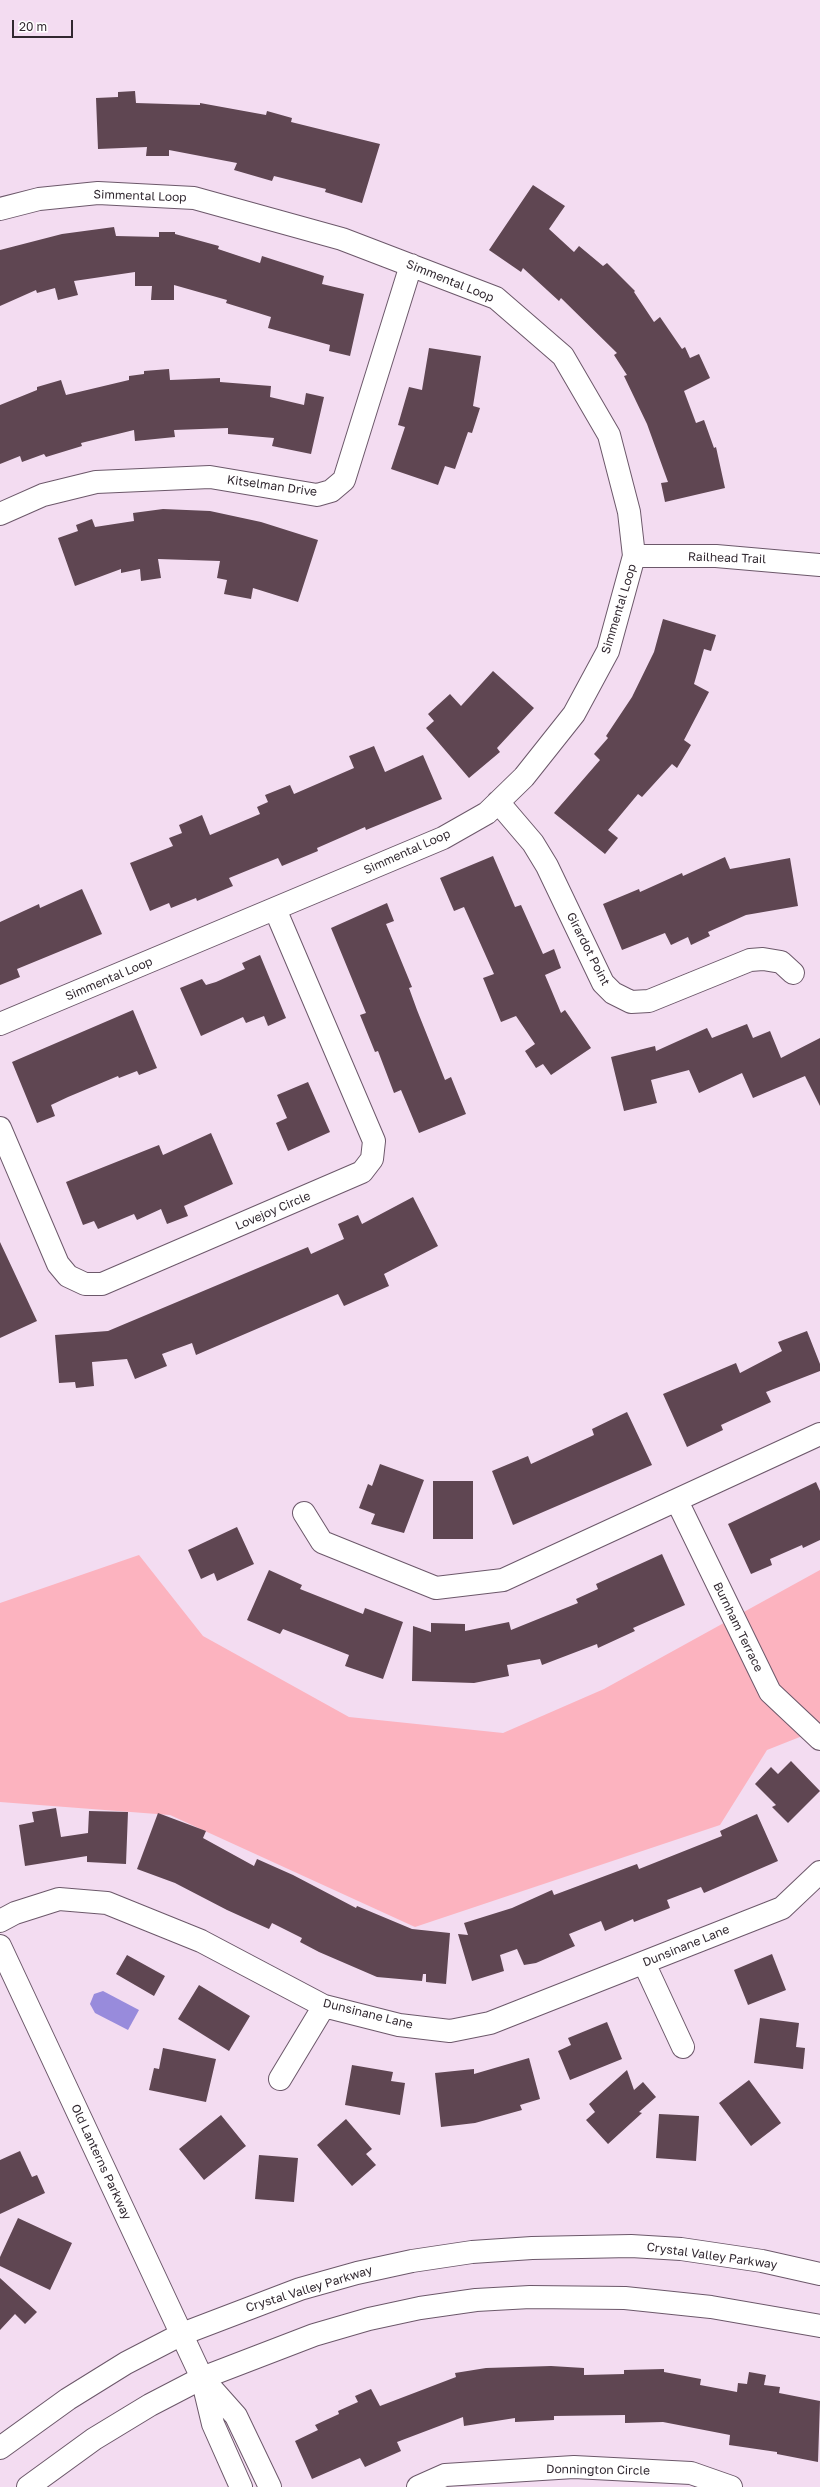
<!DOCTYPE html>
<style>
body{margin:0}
#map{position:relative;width:820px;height:2487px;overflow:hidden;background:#f3dcf1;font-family:"Golos Text",sans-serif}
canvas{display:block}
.scale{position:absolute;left:12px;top:20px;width:61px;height:18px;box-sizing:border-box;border:2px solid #312830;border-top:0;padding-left:5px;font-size:12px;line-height:14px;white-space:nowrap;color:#312830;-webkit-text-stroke:3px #fff;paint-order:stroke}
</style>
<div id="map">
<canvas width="820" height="2487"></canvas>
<div class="scale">20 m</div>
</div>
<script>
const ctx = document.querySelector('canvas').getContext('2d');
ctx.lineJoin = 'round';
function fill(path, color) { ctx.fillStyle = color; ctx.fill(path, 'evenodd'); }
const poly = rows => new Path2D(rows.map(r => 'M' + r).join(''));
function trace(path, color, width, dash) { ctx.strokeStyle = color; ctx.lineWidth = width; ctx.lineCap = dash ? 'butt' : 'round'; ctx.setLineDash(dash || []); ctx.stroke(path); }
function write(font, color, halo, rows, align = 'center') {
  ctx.font = font + ' "Golos Text",sans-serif'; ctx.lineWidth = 4; ctx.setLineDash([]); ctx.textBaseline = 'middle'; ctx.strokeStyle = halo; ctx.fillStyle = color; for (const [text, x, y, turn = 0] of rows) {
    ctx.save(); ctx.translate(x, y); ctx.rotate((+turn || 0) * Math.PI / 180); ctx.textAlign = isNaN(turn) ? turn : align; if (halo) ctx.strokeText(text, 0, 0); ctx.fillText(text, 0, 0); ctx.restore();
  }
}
fill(poly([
 [139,1555,203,1636,349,1717,503,1733,604,1689,820,1570,820,1729,767,1750,720,1825,415,1927,170,1815,0,1802,0,1603]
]), '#fcb3bf');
fill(poly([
 [103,1991,139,2010,128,2030,95,2013,90,2004,94,1994]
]), '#988bdc');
fill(poly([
 [135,91,136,103,200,105,200,103,266,115,267,111,292,118,291,122,380,144,362,203,325,192,326,189,274,176,272,181,234,170,237,163,169,150,169,156,146,156,147,147,98,149,96,98,118,97,118,92],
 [533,185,565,206,549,229,574,252,579,246,603,266,607,263,635,291,634,292,654,322,660,317,682,349,685,347,690,358,699,354,710,378,684,391,696,423,704,420,714,448,716,447,725,488,665,502,661,483,668,482,647,424,624,376,627,375,614,355,617,353,561,298,559,301,523,268,521,272,489,250],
 [114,227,116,236,159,237,159,232,175,232,175,234,219,246,218,249,260,263,262,256,324,276,322,284,364,294,350,356,329,351,330,345,268,328,271,317,226,303,227,300,174,285,174,300,151,300,152,286,135,286,135,272,74,281,78,295,58,300,55,288,37,293,36,290,0,306,0,250,62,234],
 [429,348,481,356,473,406,480,408,472,433,468,432,455,469,445,466,438,485,391,469,405,427,398,425,409,387,422,390],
 [169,369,170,380,220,378,220,382,271,386,270,397,304,405,306,393,324,397,311,454,272,446,274,438,228,434,228,428,174,430,175,437,135,441,134,430,81,443,82,446,46,457,44,454,22,462,20,456,0,464,0,405,37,390,37,387,61,380,66,395,129,380,129,376,144,374,144,371],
 [163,509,210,511,261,522,318,540,298,602,253,588,251,599,224,594,227,580,217,578,220,561,158,559,161,578,141,581,140,569,121,573,121,569,75,586,58,538,78,531,76,525,92,519,95,527,134,521,133,513],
 [663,619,716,635,711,651,704,649,694,684,709,692,684,740,691,745,677,768,672,764,642,797,638,794,608,830,618,838,605,854,554,813,600,760,594,754,608,738,606,736,632,697,654,652],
 [493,671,534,708,497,748,500,752,469,778,426,728,434,721,428,714,450,694,461,706],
 [374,746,385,772,423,755,442,799,366,830,365,827,317,848,318,851,282,866,278,858,229,878,233,886,197,901,196,898,171,908,169,903,150,911,130,863,173,846,169,838,182,833,179,825,202,815,210,835,260,814,257,807,268,802,265,795,290,785,294,794,354,768,349,756],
 [493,856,515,907,521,905,543,954,554,949,561,968,545,975,561,1013,565,1010,591,1048,551,1075,543,1064,536,1068,525,1051,535,1044,516,1016,501,1022,483,978,494,974,464,907,454,911,440,878],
 [725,857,730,869,790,858,798,906,746,915,708,932,710,936,691,945,688,937,671,945,665,933,622,950,603,904,639,889,640,892,682,873,683,876],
 [82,889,102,934,17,969,20,977,0,985,0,922,39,904,40,908],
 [387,903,394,921,386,924,412,987,409,988,417,1010,445,1080,451,1077,466,1114,419,1133,401,1090,394,1093,378,1051,375,1052,360,1015,366,1013,331,928],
 [260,955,286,1018,268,1026,264,1016,246,1023,243,1017,201,1036,180,988,202,979,206,985,216,982,245,969,242,963],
 [133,1010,157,1068,139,1075,137,1071,119,1078,118,1076,68,1097,51,1105,55,1116,37,1123,12,1062],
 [747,1024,753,1038,770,1031,781,1058,820,1038,820,1106,805,1076,753,1098,742,1073,699,1093,689,1070,651,1080,657,1103,624,1111,611,1057,655,1046,656,1051,707,1028,712,1038],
 [308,1082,330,1132,288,1151,276,1123,287,1118,277,1095],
 [211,1133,233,1184,184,1206,188,1216,167,1224,161,1209,137,1220,134,1214,98,1229,94,1221,83,1225,66,1182,159,1145,163,1155],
 [413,1197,438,1246,384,1274,389,1286,344,1306,338,1294,196,1355,192,1343,162,1354,167,1366,135,1379,127,1359,92,1362,94,1386,76,1388,75,1382,59,1383,55,1335,108,1331,308,1247,311,1254,344,1239,338,1224,358,1215,362,1224],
 [0,1242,37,1321,0,1338],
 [807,1331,820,1364,820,1371,766,1392,771,1402,721,1425,723,1430,687,1447,663,1394,736,1363,740,1373,782,1351,778,1342],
 [627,1412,652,1465,513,1525,492,1471,528,1456,531,1464,594,1435,592,1429],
 [380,1464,424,1480,404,1533,371,1524,375,1514,359,1508,368,1484,372,1486],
 [433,1481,473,1481,473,1539,433,1539],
 [816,1482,820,1491,820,1540,803,1548,802,1545,770,1559,772,1565,751,1574,728,1524],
 [237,1527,254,1564,217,1581,214,1573,201,1579,188,1550],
 [662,1554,685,1605,633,1628,635,1631,598,1648,597,1644,542,1665,540,1659,507,1665,509,1676,474,1683,412,1681,413,1626,431,1632,431,1623,465,1624,465,1631,509,1622,511,1630,578,1603,576,1599,598,1589,596,1584],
 [269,1570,302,1585,300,1589,363,1614,365,1608,403,1622,383,1679,345,1666,349,1655,283,1629,280,1634,247,1620],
 [791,1761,820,1791,788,1823,772,1807,776,1805,755,1784,771,1767,778,1774],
 [56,1808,61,1837,88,1833,89,1811,128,1812,126,1864,87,1862,87,1856,25,1866,19,1825,34,1822,32,1812],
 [158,1813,206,1831,203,1838,254,1866,257,1859,293,1875,356,1908,357,1906,412,1929,450,1933,446,1984,426,1982,426,1974,423,1974,422,1981,377,1977,319,1952,300,1942,302,1938,272,1923,269,1929,227,1910,175,1883,137,1869],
 [757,1814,778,1861,704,1893,701,1887,667,1900,670,1908,634,1922,633,1919,605,1931,601,1921,569,1934,575,1946,536,1963,524,1965,517,1949,500,1955,504,1971,472,1981,458,1934,468,1935,464,1923,512,1908,552,1890,554,1895,637,1864,639,1869,722,1836,720,1831],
 [772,1954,786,1990,748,2005,734,1970],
 [127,1955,165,1976,154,1996,116,1974],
 [199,1985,250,2016,229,2051,178,2019],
 [760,2018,799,2023,796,2047,805,2048,803,2069,754,2063],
 [607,2022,622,2059,570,2080,558,2051,571,2045,568,2038],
 [163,2048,216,2059,206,2102,149,2090,154,2068,159,2069],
 [529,2058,540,2099,520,2105,522,2110,475,2123,441,2127,435,2073,474,2069,474,2074],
 [352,2065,393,2072,391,2081,405,2083,400,2115,345,2105],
 [627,2070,634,2090,643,2082,656,2097,639,2112,642,2113,608,2144,586,2120,595,2112,589,2104],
 [749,2080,781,2123,751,2146,719,2103],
 [659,2114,699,2116,696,2161,656,2158],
 [221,2115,246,2146,204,2180,179,2149],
 [346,2119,372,2149,366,2154,376,2165,352,2186,317,2145],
 [20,2151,32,2177,37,2175,45,2193,0,2214,0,2160],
 [259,2155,298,2158,294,2202,255,2199],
 [18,2218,72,2243,50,2290,0,2266,0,2257],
 [0,2278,37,2312,25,2324,15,2314,0,2330],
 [551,2366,584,2368,584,2375,624,2374,624,2370,664,2369,664,2372,701,2379,700,2385,737,2392,738,2383,747,2384,749,2372,766,2375,764,2385,780,2387,779,2393,820,2401,818,2462,777,2454,777,2452,729,2445,730,2435,663,2422,625,2423,625,2415,554,2416,554,2420,515,2422,515,2418,464,2426,463,2417,397,2442,401,2451,365,2467,360,2458,312,2479,295,2441,318,2430,315,2425,339,2414,338,2411,358,2402,355,2396,371,2389,380,2406,456,2377,455,2373,486,2368]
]), '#5f4652');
const minor = poly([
 [0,209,39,199,98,193,194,198,342,239,496,298,563,356,609,435,629,512,634,556,608,651,574,714,524,777,487,813,443,838,0,1024],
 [0,514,43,495,96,482,210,477,317,495,331,491,344,480,411,265],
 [634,556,716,556,820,565],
 [498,802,533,843,547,866,603,983,613,993,631,1002,649,1001,750,960,763,959,781,962,793,973],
 [0,1128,58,1264,68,1276,85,1284,102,1284,362,1172,372,1159,374,1141,275,909],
 [677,1501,770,1692,820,1739],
 [304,1513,322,1542,436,1588,503,1580,820,1434],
 [0,1921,15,1913,59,1899,107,1903,201,1941,324,2006,399,2025,450,2031,490,2023,782,1908,820,1872],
 [0,1946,202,2378,213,2424,241,2487],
 [644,1963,683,2047],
 [280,2079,324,2006],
 [204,2380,236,2416,270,2487],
 [418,2487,445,2475,574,2467,691,2473,731,2487]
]);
const major = poly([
 [0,2448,68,2399,126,2363,182,2334,300,2289,357,2273,412,2261,472,2252,532,2248,631,2246,681,2249,762,2261,820,2274],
 [28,2487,94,2439,150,2405,202,2378,314,2335,369,2319,420,2308,476,2300,530,2297,625,2298,711,2307,820,2326]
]);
trace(minor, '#6c586a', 24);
trace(major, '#6c586a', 24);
trace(minor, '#fff', 22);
trace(major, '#fff', 22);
write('12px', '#312830', '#fff', [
 ["Simmental Loop",140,196,2],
 ["Simmental Loop",450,281,22],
 ["Kitselman Drive",272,486,8],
 ["Railhead Trail",727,558,2],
 ["Simmental Loop",619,609,-73],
 ["Simmental Loop",407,852,-24],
 ["Girardot Point",588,949,63],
 ["Simmental Loop",109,979,-23],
 ["Lovejoy Circle",273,1211,-23],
 ["Burnham Terrace",738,1627,64],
 ["Dunsinane Lane",686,1946,-22],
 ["Dunsinane Lane",368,2014,14],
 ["Old Lanterns Parkway",101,2162,65],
 ["Crystal Valley Parkway",712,2256,8],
 ["Crystal Valley Parkway",309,2289,-17],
 ["Donnington Circle",598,2470,1]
]);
</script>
